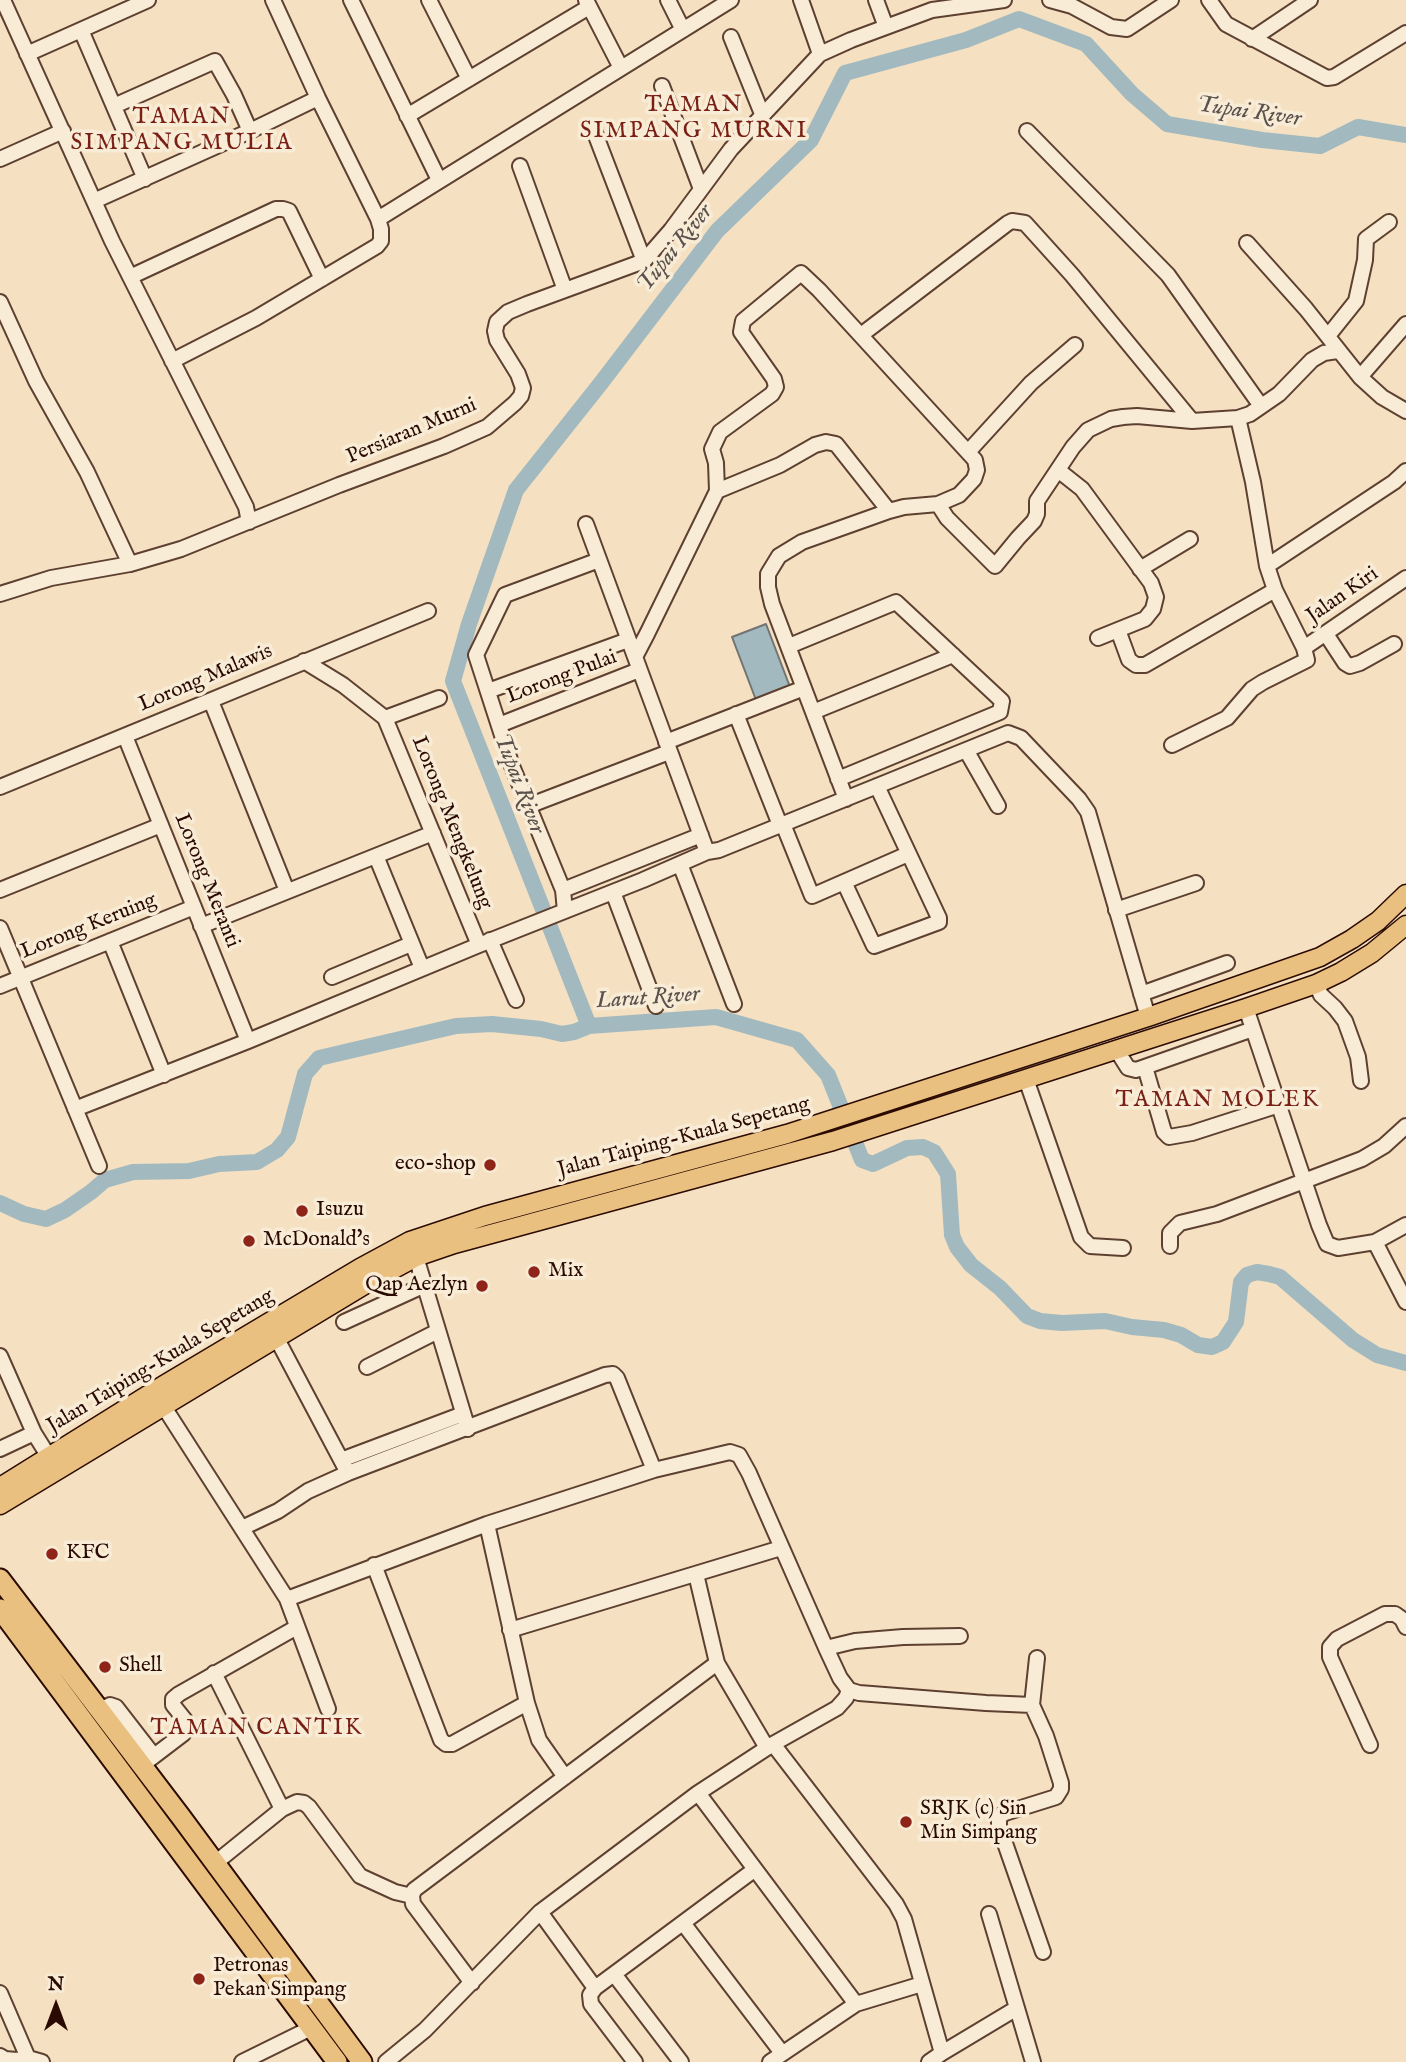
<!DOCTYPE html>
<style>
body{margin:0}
#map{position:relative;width:1406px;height:2062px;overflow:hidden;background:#f5e1c2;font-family:"IM FELL English",serif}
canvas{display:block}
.north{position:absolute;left:21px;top:1971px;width:70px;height:70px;-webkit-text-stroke:5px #f8ecd7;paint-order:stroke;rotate:0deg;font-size:19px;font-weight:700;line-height:28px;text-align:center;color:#2b0b01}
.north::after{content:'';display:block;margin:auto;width:24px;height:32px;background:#2b0b01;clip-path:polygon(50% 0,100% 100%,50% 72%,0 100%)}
</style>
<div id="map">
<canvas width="1406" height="2062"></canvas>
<div class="north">N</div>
</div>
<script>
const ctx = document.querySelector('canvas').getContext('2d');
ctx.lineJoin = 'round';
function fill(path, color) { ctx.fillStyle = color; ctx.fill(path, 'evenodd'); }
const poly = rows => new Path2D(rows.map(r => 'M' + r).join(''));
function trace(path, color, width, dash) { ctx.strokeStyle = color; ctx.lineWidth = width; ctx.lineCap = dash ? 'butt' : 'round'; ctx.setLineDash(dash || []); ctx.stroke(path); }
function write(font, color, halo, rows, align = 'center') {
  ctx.font = font + ' "IM FELL English",serif'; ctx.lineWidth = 7; ctx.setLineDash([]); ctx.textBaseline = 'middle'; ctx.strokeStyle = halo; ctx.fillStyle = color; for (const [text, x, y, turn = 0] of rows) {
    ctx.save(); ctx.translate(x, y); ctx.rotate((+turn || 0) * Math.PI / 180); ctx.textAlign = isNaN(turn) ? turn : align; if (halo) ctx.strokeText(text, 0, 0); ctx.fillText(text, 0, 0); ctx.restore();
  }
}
const water = poly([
 [766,624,790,687,756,700,732,637,766,624]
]);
fill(water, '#a2babf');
trace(water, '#727473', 2);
trace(poly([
 [589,1026,453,681,469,624,516,490,601,383,717,231,811,140,845,73,966,40,1019,19,1086,44,1132,94,1167,124,1262,140,1320,146,1358,127,1406,135],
 [0,1203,24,1214,46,1219,65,1210,91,1192,105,1180,133,1172,189,1171,219,1164,257,1162,277,1150,288,1137,305,1074,319,1058,456,1026,492,1024,541,1029,562,1034,574,1032,589,1026,716,1017,797,1040,828,1075,862,1160,873,1164,907,1148,923,1147,934,1152,948,1174,952,1235,957,1247,971,1265,1000,1288,1027,1316,1040,1321,1062,1323,1105,1321,1132,1327,1164,1330,1181,1335,1198,1345,1212,1347,1223,1342,1236,1322,1241,1282,1247,1275,1257,1272,1269,1274,1280,1277,1353,1340,1377,1355,1406,1363]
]), '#a2babf', 16);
const minor = poly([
 [3,0,112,241,246,507,249,522],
 [351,0,439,180],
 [429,0,469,79],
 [586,0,621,68],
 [668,0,683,30],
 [801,0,820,54],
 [876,0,886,27],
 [1050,0,1072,6,1111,27,1127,29,1171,0],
 [1209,0,1226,24,1327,78,1334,77,1406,33],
 [81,30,145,179],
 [731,37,762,114],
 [1252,39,1310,0],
 [27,54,148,0],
 [662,86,701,189],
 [114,106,215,61,234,95,250,131],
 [407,116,589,7],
 [593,128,644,261],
 [1027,131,1168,275,1261,406],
 [0,159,63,131],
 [520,166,565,290],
 [94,201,250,131,318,98],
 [378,219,731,0],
 [1247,243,1306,309,1360,377,1382,397,1406,411],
 [130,277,276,209,283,209,289,211,322,279],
 [0,302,36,381,87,472,130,564],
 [861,335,1008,223,1012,221,1025,223,1072,275,1192,421],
 [1328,336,1356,301,1365,260,1366,239,1389,222],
 [172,361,256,318,377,246,381,241,381,229,378,219,318,98,273,0],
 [1360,377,1406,324],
 [968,452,1031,383,1075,345],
 [1058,470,1082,489,1151,583,1156,597,1153,609,1145,619,1098,638],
 [717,491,716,463,712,449,720,432,772,394,776,387,774,379,741,332,743,321,801,273,819,290,975,460,977,470,974,479,959,495,938,504,904,507,889,511,802,542,779,556,768,574,768,587,772,604,846,799],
 [938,504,947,518,995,566,1018,538,1034,521,1037,514,1037,501,1073,447,1088,430,1111,419,1123,417,1137,416,1192,421,1238,418,1250,414,1279,394,1312,360,1324,353,1337,351],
 [586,524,707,852],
 [1267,566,1394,482,1406,471],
 [1140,569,1190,539],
 [0,594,51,578,130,564,181,549,339,485,444,446,487,427,515,403,521,396,523,388,518,374,497,340,495,331,497,322,508,312,527,304,644,261,671,230,731,149,820,54,851,40,932,10,1004,0],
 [1118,630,1129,660,1136,665,1145,665,1275,590],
 [1326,634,1345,663,1350,666,1360,663,1394,644],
 [789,646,896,602,1002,701,1000,712,838,779],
 [1304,648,1406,578],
 [635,657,647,634,717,491,780,465,815,445,826,442,836,444,889,511],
 [304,661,343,685,385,718,479,945],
 [488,691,628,640],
 [211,701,287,891],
 [813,712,953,655],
 [736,714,780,825],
 [385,718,439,698],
 [499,725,639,670],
 [125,736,248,1041],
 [666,742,804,688],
 [1172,745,1227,718,1252,689,1263,682,1307,660,1304,648,1275,590,1267,566,1253,482,1238,418],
 [966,750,998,806],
 [0,787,428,611],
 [528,806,669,752],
 [783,824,812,896,908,854],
 [376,856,422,968],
 [680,864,734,1004],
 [844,882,874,946,939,922,939,918,877,786],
 [0,890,161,825],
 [563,890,701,835],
 [613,892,656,1006],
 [1116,910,1196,883],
 [565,911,563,890,512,766,476,655,505,595,599,560],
 [201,926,433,833],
 [0,928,99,1166],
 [490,940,516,1000],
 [110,941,164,1075],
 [332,977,411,944],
 [1316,984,1321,995,1335,1008,1345,1021,1358,1057,1361,1081],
 [0,986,194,907],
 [1141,994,1227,963],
 [1246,1008,1319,1225,1327,1244,1338,1248,1375,1242,1406,1225],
 [1116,1049,1128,1068,1136,1070,1253,1029],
 [1145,1067,1164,1132,1169,1137,1192,1133,1279,1105],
 [1026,1079,1081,1237,1090,1246,1123,1248],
 [75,1109,248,1041,479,945,643,880,707,852,719,850,1008,733,1021,738,1079,799,1088,812,1148,1017],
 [1375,1242,1406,1302],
 [1170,1246,1170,1233,1180,1223,1217,1214,1362,1159,1384,1146,1406,1126],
 [416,1257,468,1429],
 [344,1322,425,1285],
 [277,1339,348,1473],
 [0,1356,34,1433,49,1457],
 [367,1367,438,1331],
 [164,1407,287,1599,328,1709],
 [0,1449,34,1433],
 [341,1460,463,1414],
 [487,1524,527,1703,539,1740,565,1777],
 [242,1528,278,1511,308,1491,348,1473,605,1375,613,1374,617,1378,654,1470],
 [374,1565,441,1740,446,1744,452,1744,527,1703],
 [696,1574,717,1663,767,1748],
 [287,1599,487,1524,654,1470,730,1452,739,1455,749,1473,826,1648,840,1678,849,1690,859,1693,986,1703,1032,1705,1037,1658],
 [510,1630,781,1548],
 [826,1648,855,1641,903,1637,960,1636],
 [214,1673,282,1809],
 [1032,1705,1046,1736,1061,1783,1061,1789,1056,1797,1005,1813,999,1817,999,1826,1043,1952],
 [99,1710,110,1705,116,1707,154,1756],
 [773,1744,896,1904,904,1919,942,2053,929,2062],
 [1370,1745,1330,1657,1330,1647,1337,1639,1385,1614,1395,1614,1402,1619,1406,1627],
 [141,1766,183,1734,187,1728,185,1720,173,1705,173,1699,179,1694,297,1627],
 [698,1793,856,2004],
 [214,1864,282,1809,297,1802,304,1803,309,1807,360,1876,395,1892,412,1896],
 [540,1912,595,1988,590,1995,591,2004,635,2062],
 [989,1914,1033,2062],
 [683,1923,782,2053],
 [614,1974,681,2062],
 [472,1983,413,1904,412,1896,414,1890,717,1663],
 [595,1988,754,1870],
 [0,1993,28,2058],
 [942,2053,1017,2008],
 [0,2056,5,2059,17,2060,28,2058,42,2062],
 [242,2062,311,2028],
 [386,2062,425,2030,540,1912,698,1793,773,1744,837,1708,846,1698,849,1690],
 [770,2062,856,2004,922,1984]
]);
const major = poly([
 [0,1487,164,1385,360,1268,410,1241,485,1216,787,1134,1148,1017,1320,957,1352,939,1378,921,1406,894],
 [0,1505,366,1284,416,1257,454,1244,833,1141,1246,1008,1316,984,1341,972,1372,953,1406,925]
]);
const highway = poly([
 [0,1579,181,1817,362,2062],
 [0,1609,337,2062]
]);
trace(minor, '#5e4031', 18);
trace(major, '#2b0b01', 21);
trace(highway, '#2b0b01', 23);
trace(minor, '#f8ecd7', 14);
trace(major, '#eac081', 18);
trace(highway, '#eac081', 19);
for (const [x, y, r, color] of [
 [490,1165,7,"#8f2418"],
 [302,1211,7,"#8f2418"],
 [249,1241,7,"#8f2418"],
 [534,1272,7,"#8f2418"],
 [482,1286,7,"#8f2418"],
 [52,1554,7,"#8f2418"],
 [105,1667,7,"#8f2418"],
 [906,1822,7,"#8f2418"],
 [199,1979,7,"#8f2418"]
]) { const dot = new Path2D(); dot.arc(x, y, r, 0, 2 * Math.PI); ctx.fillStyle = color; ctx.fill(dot); trace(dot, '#f8ecd7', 2.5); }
write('21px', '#2b0b01', '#f8ecd7', [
 ["Persiaran Murni",412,432,-23],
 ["Jalan Kiri",1343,596,-35],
 ["Lorong Pulai",562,678,-21],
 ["Lorong Malawis",206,679,-23],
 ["Lorong Mengkelung",451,823,68],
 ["Lorong Meranti",206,881,68],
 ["Lorong Keruing",89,927,-22],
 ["Jalan Taiping-Kuala Sepetang",684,1138,-15],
 ["Jalan Taiping-Kuala Sepetang",161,1362,-31]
]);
write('21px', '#2b0b01', '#f8ecd7', [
 ["eco-shop",476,1165,"right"],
 ["Isuzu",316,1211],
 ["McDonald's",263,1241],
 ["Mix",548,1272],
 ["Qap Aezlyn",468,1286,"right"],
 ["KFC",66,1554],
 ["Shell",119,1667],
 ["SRJK (c) Sin",920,1810],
 ["Min Simpang",920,1834],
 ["Petronas",213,1967],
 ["Pekan Simpang",213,1991]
], 'left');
ctx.letterSpacing = '2px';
write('23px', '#7a1f14', '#f8ecd7', [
 ["TAMAN",694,106],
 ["SIMPANG MURNI",694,132],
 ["TAMAN",182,118],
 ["SIMPANG MULIA",182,144],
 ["TAMAN MOLEK",1218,1101],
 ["TAMAN CANTIK",257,1729]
]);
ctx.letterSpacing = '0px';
write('italic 23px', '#5b514d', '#f8ecd7', [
 ["Tupai River",1249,113,8],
 ["Tupai River",676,249,-51],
 ["Tupai River",518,784,69],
 ["Larut River",648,999,-4]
]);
</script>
